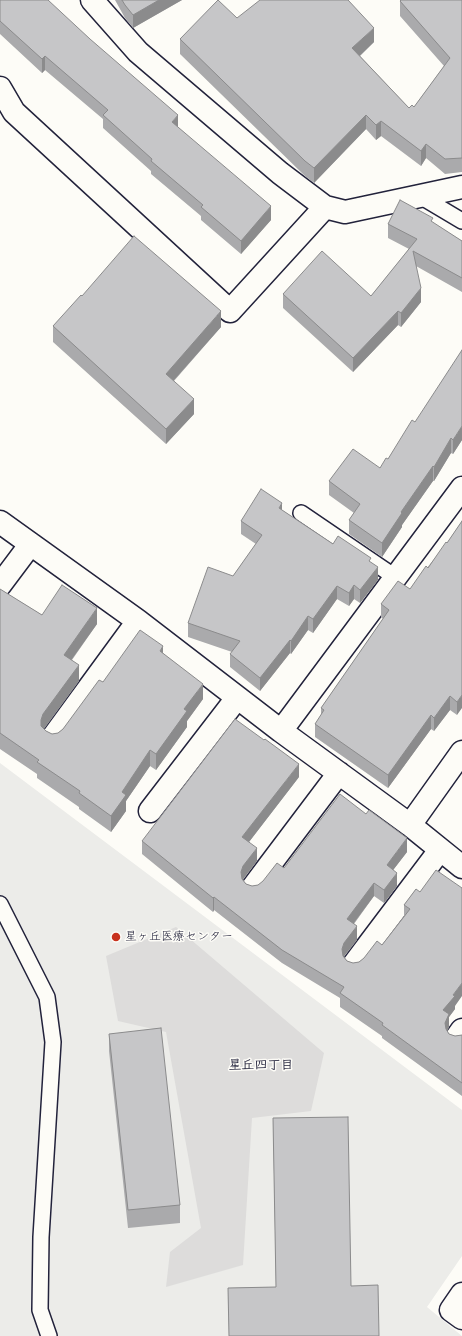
<!DOCTYPE html>
<meta charset="utf-8">
<style>
body{margin:0}
canvas{display:block;background:#fdfcf7}
</style>
<canvas width="462" height="1336"></canvas>
<script>
const ctx = document.querySelector('canvas').getContext('2d');
ctx.lineJoin = 'round';
function fill(path, color) { ctx.fillStyle = color; ctx.fill(path, 'evenodd'); }
const poly = rows => new Path2D(rows.map(r => 'M' + r).join(''));
function trace(path, color, width, dash) { ctx.strokeStyle = color; ctx.lineWidth = width; ctx.lineCap = dash ? 'butt' : 'round'; ctx.setLineDash(dash || []); ctx.stroke(path); }
function write(font, color, halo, rows, align = 'center') {
  ctx.font = font + ' "Comic Neue","Klee One",sans-serif'; ctx.lineWidth = 3; ctx.setLineDash([]); ctx.textBaseline = 'middle'; ctx.strokeStyle = halo; ctx.fillStyle = color; for (const [text, x, y, turn = 0] of rows) {
    ctx.save(); ctx.translate(x, y); ctx.rotate((+turn || 0) * Math.PI / 180); ctx.textAlign = isNaN(turn) ? turn : align; if (halo) ctx.strokeText(text, 0, 0); ctx.fillText(text, 0, 0); ctx.restore();
  }
}
fill(poly([
 [0,763,462,1110,462,1256,427,1307,462,1336,0,1336]
]), '#ecece9');
fill(poly([
 [176,927,324,1053,311,1111,252,1118,243,1265,166,1287,170,1252,201,1228,166,1032,118,1021,106,956]
]), '#dddcdb');
const service = poly([
 [420,196,462,221],
 [301,513,395,577],
 [0,904,47,997,53,1042,41,1237,40,1310,49,1336]
]);
const minor = poly([
 [92,0,138,52,280,173,325,207,345,212,462,187],
 [0,88,14,112,230,311,325,207],
 [0,522,138,621,281,731,410,825,462,867],
 [0,585,30,545],
 [281,731,462,488],
 [53,737,138,621],
 [150,811,237,698],
 [410,825,462,752],
 [253,887,339,773],
 [354,964,440,850],
 [457,1037,462,1030],
 [462,1294,451,1310,462,1318]
]);
trace(service, '#22223b', 18);
trace(minor, '#22223b', 25);
trace(service, '#fdfcf7', 15);
trace(minor, '#fdfcf7', 22);
fill(poly([
 [0,0,178,127,271,220,241,254,201,220,201,216,151,174,151,171,103,128,103,119,45,70,42,73,0,34],
 [115,0,182,0,133,28,125,18],
 [462,0,462,172,445,174,426,158,421,166,381,136,376,140,366,129,314,183,305,176,180,54,180,39,237,18,374,42,360,56,409,108,414,107,444,66,400,16,400,1],
 [433,223,462,241,462,292,416,266,421,302,401,327,398,325,353,372,283,308,283,294,371,296,409,249,388,238,388,224],
 [82,296,221,327,174,381,194,414,166,444,53,342,53,326],
 [415,422,462,440,453,454,451,453,434,481,433,481,402,525,402,527,382,557,349,534,349,520,354,513,329,495,329,481,380,468,388,459],
 [282,510,333,544,371,563,378,580,360,603,354,599,349,606,337,599,313,633,308,630,291,654,290,653,260,691,230,667,230,654,232,652,188,637,188,623,233,576,256,544,241,534,241,521],
 [462,521,457,715,450,710,434,731,431,729,388,788,315,737,315,724,321,715,321,708,383,619,381,617,381,604,410,589,447,543],
 [0,589,42,615,97,624,72,660,79,681,44,729,46,731,52,734,58,733,63,729,103,682,163,653,203,699,187,721,187,727,156,770,150,766,126,801,126,811,111,832,79,809,79,807,37,778,37,774,0,749],
 [299,777,249,842,257,861,243,880,246,884,252,886,258,885,284,868,407,852,393,870,397,886,384,903,374,896,354,924,357,940,344,957,347,961,353,963,359,962,382,945,404,916,404,905,416,889,455,1006,455,1009,449,1017,449,1027,447,1031,449,1034,455,1036,462,1035,462,1096,382,1038,382,1036,340,1007,340,998,282,963,214,910,213,912,142,854,142,841],
 [109,1034,180,1205,180,1223,128,1228,109,1051],
 [273,1118,351,1286,379,1336,229,1336,228,1288,276,1287]
]), '#aaaaac');
fill(poly([
 [159,0,182,0,133,28,133,15],
 [374,28,374,42,352,63,352,48],
 [45,56,45,70,42,73,42,59],
 [178,115,178,128,172,122],
 [366,115,366,129,314,183,314,168],
 [381,121,381,136,376,140,376,125],
 [426,144,426,158,421,166,421,151],
 [271,206,271,220,241,254,241,241],
 [421,288,421,302,401,327,401,313],
 [221,311,221,327,166,389,166,374],
 [398,311,398,325,353,372,353,358],
 [194,399,194,414,166,444,166,429],
 [462,426,462,440,453,454,453,440],
 [451,438,451,453,434,481,434,467],
 [433,466,433,481,402,525,402,527,382,557,382,543,401,512],
 [282,503,282,517,279,508],
 [378,567,378,580,360,603,360,590],
 [354,585,354,599,349,606,349,593],
 [337,586,337,599,313,633,313,619],
 [97,608,97,624,64,670,64,655],
 [308,616,308,630,291,654,291,641],
 [290,640,290,653,260,691,260,678],
 [163,646,163,662,160,651],
 [79,665,79,681,43,730,41,736,41,720,43,714],
 [203,684,203,699,187,721,187,727,156,770,156,754,184,709],
 [462,695,462,708,457,715,457,702],
 [450,696,450,710,434,731,434,718],
 [431,715,431,729,388,788,388,775],
 [150,750,150,766,126,801,126,811,111,832,111,816,122,792],
 [299,764,299,777,242,851,242,837],
 [407,838,407,852,387,878,387,865],
 [257,848,257,861,243,879,241,885,241,872,243,866],
 [397,873,397,886,384,903,384,890],
 [374,883,374,896,347,932,347,919],
 [214,897,214,910,213,912,213,898],
 [357,926,357,940,344,956,342,962,342,949,344,943],
 [462,983,462,996,455,1006,455,1009,449,1017,449,1027,445,1036,445,1023,443,1010,453,995]
]), '#8b8b8c');
const building = poly([
 [0,0,48,0,90,39,178,115,172,122,271,206,241,241,201,207,203,205,151,161,152,159,103,115,108,110,45,56,42,59,0,21,0,0],
 [122,0,159,0,133,15,125,5,122,0],
 [218,0,237,18,260,0,348,0,374,28,352,48,409,108,412,105,414,107,450,58,400,1,401,0,462,0,462,158,445,159,426,144,421,151,381,121,376,125,366,115,314,168,305,161,180,39,218,0],
 [400,200,433,218,431,221,462,241,462,278,413,251,421,288,401,313,398,311,353,358,283,294,322,251,371,296,417,239,388,224,400,200],
 [134,236,221,311,166,374,194,399,166,429,53,326,81,295,82,296,134,236],
 [462,350,462,426,453,440,451,438,434,467,433,466,401,512,402,513,382,543,349,520,360,504,329,481,353,449,380,468,386,458,388,459,412,420,415,422,462,350],
 [261,489,282,503,279,508,333,544,338,536,371,558,369,561,378,567,360,590,354,585,349,593,337,586,313,619,308,616,291,641,290,640,260,678,230,654,240,641,188,623,208,567,233,576,262,535,241,521,261,489],
 [462,521,462,695,457,702,450,696,434,718,431,715,388,775,315,724,324,710,321,708,389,610,381,604,398,581,410,589,426,566,428,568,446,542,447,543,462,521],
 [62,585,97,608,64,655,79,665,43,714,41,720,41,726,46,731,52,734,58,733,63,729,99,680,103,682,140,630,163,646,160,651,203,684,184,709,187,711,156,754,150,750,122,792,126,795,111,816,79,793,80,791,37,762,39,760,0,733,0,589,42,615,62,585],
 [235,719,264,740,265,739,299,764,242,837,257,848,243,866,241,872,242,879,246,884,252,886,258,885,263,881,277,863,284,868,340,794,366,814,369,810,407,838,387,865,397,873,384,890,374,883,347,919,357,926,344,943,342,949,343,956,347,961,353,963,359,962,364,958,377,941,382,945,410,909,404,905,416,889,420,892,436,870,462,888,462,983,453,995,455,996,443,1010,449,1014,445,1023,446,1029,449,1034,455,1036,462,1035,462,1083,382,1025,383,1023,340,993,344,987,282,950,214,897,213,898,142,841,235,719],
 [161,1028,180,1205,128,1210,109,1034,161,1028],
 [348,1117,351,1286,378,1285,379,1336,229,1336,228,1288,276,1287,273,1118,348,1117]
]);
fill(building, '#c6c6c8');
trace(building, '#8b8b8c', 1);
for (const [x, y, r, color] of [
 [116,937,5,"#c8321e"]
]) { const dot = new Path2D(); dot.arc(x, y, r, 0, 2 * Math.PI); ctx.fillStyle = color; ctx.fill(dot); trace(dot, '#fdfcf7', 1.5); }
write('12px', '#22223b', '#fdfcf7', [
 ["星ヶ丘医療センター",125,937]
], 'left');
write('bold 13px', '#22223b', '#fdfcf7', [
 ["星丘四丁目",261,1065]
]);
</script>
